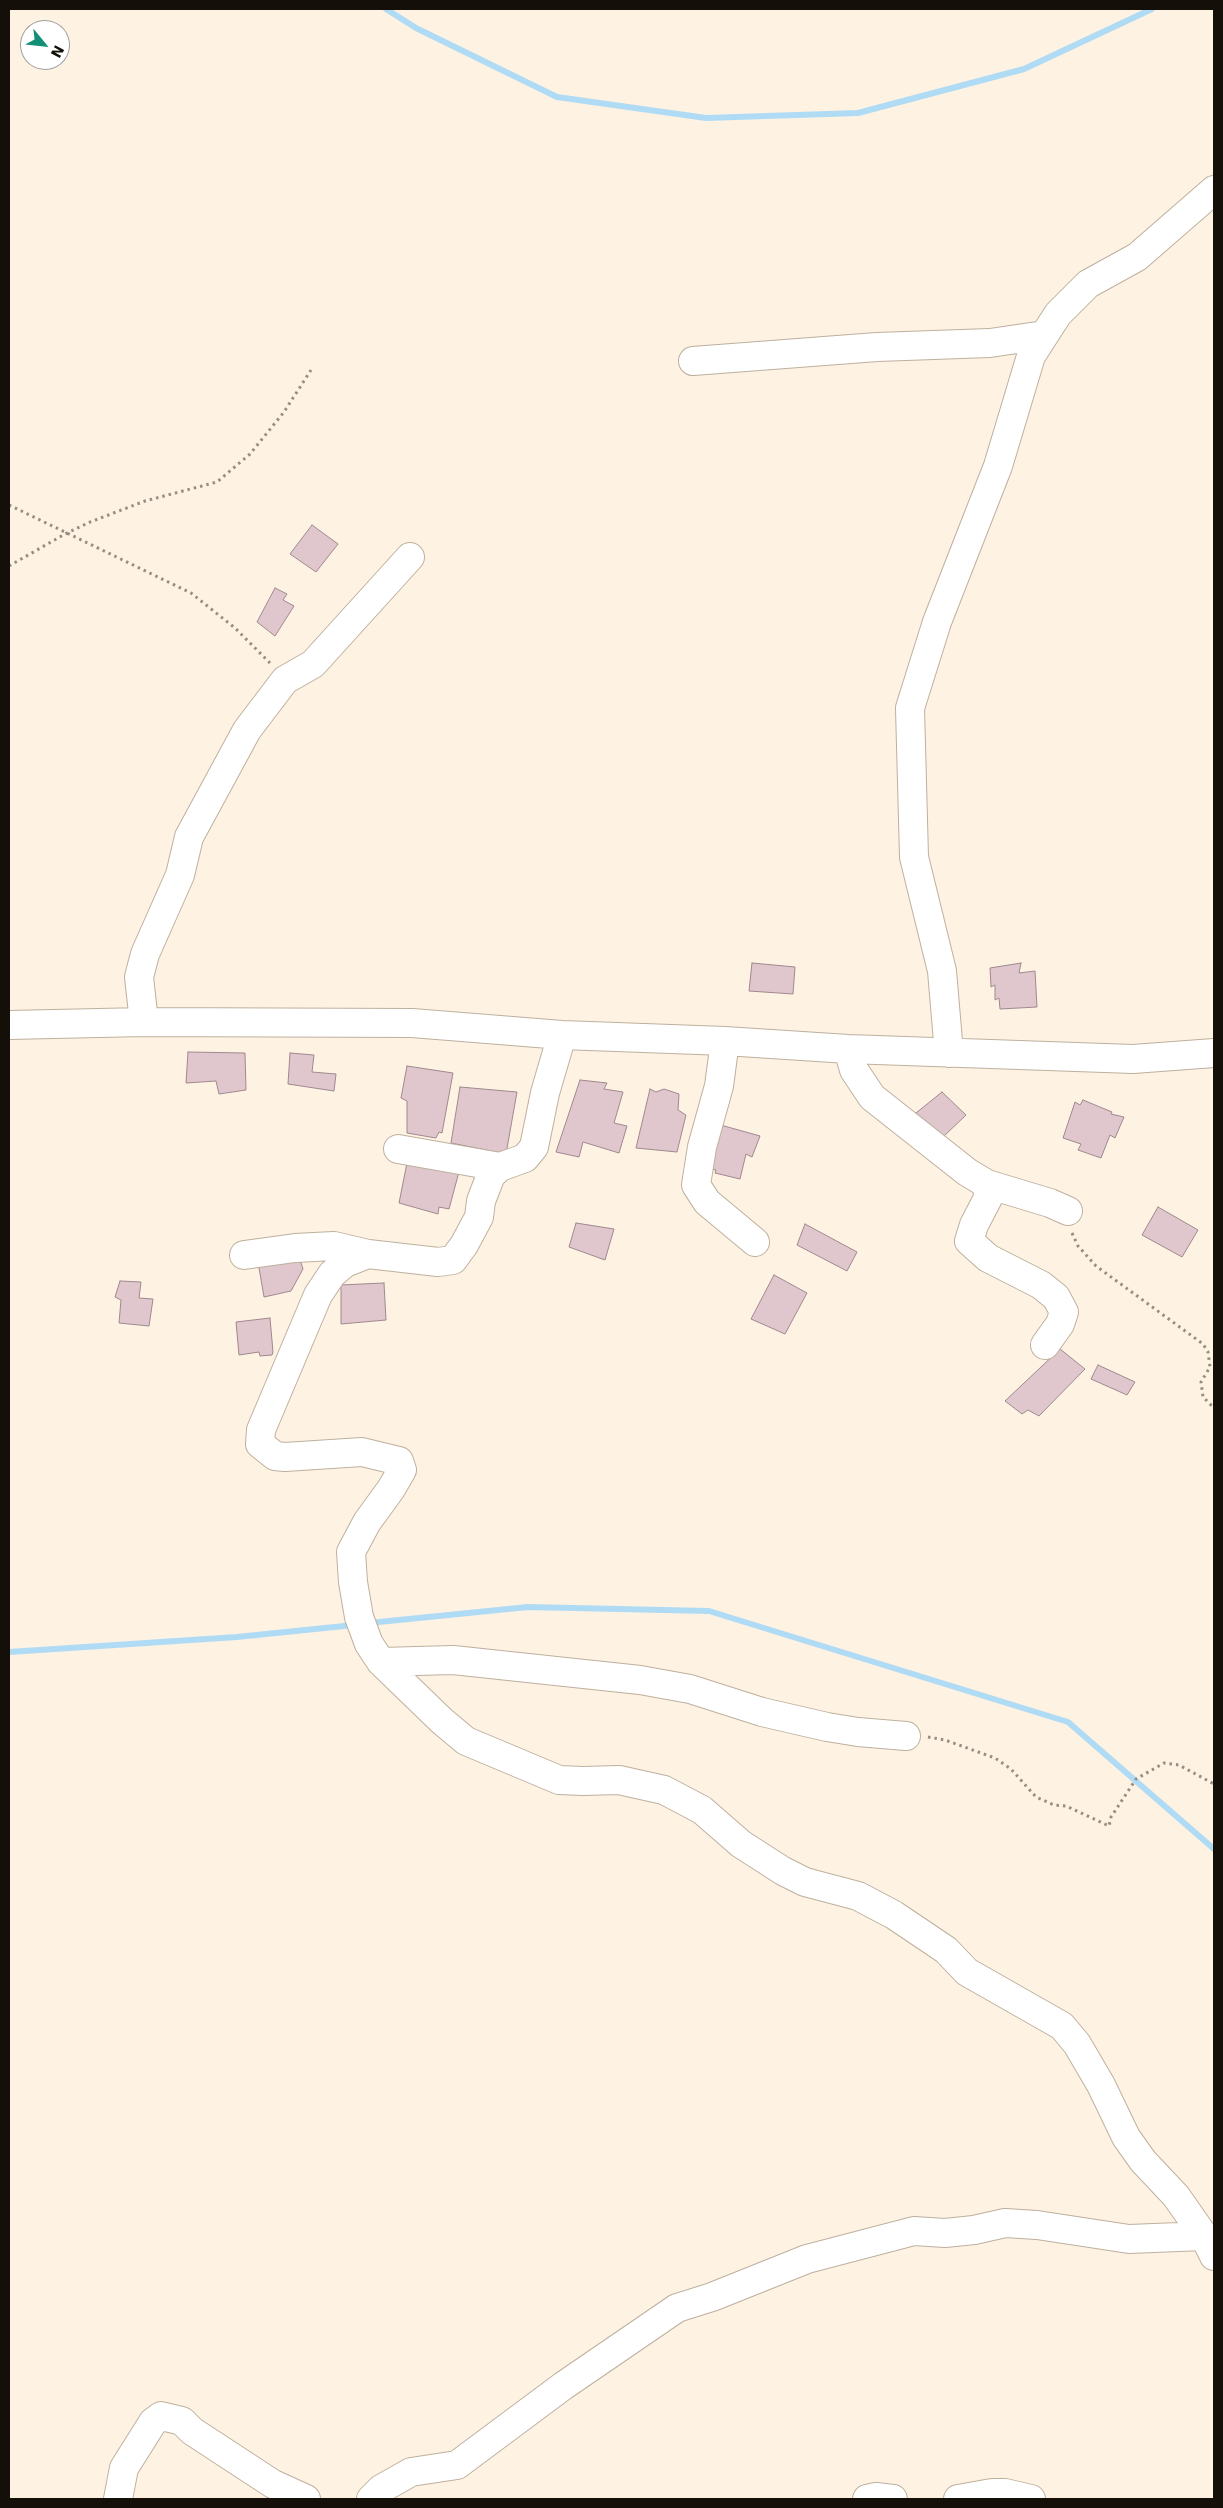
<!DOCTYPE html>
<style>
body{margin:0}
#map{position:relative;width:1223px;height:2508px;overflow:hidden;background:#fef2e3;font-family:"DejaVu Sans",sans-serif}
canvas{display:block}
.frame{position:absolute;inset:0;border:10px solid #140f09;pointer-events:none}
.north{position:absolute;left:20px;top:20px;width:50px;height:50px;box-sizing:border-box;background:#fff;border:1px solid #a19f9d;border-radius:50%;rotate:118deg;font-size:14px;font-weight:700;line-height:20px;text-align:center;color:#140f09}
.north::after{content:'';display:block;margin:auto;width:18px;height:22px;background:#128f74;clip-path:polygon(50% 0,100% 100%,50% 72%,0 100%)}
</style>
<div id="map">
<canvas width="1223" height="2508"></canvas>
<div class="frame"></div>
<div class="north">N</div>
</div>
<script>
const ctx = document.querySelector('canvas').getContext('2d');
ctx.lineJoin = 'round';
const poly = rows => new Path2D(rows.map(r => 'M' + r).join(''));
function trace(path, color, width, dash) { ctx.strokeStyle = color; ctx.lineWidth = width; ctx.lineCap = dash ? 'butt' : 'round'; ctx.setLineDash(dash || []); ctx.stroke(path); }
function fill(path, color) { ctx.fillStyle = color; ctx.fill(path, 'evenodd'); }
trace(poly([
 [386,9,416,28,557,97,706,118,858,113,1024,69,1152,9],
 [369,1623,528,1607,709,1611,1068,1722,1214,1849],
 [9,1652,237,1637,354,1625]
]), '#b0dbf5', 6);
const building = poly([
 [312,525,338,544,316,572,290,554,312,525],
 [275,588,287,594,283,600,294,606,275,636,257,622,275,588],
 [752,963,795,967,793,994,749,991,752,963],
 [1021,963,1019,973,1035,971,1037,1007,1000,1009,999,998,995,1000,995,985,991,987,990,968,1021,963],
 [188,1052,245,1053,246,1090,219,1094,216,1081,186,1083,188,1052],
 [290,1053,314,1055,312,1072,336,1074,334,1091,288,1084,290,1053],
 [407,1066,453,1073,442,1133,439,1132,436,1138,407,1133,407,1101,401,1098,407,1066],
 [580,1080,607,1083,604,1089,623,1092,614,1123,627,1126,619,1153,583,1142,579,1157,556,1152,580,1080],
 [460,1087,517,1092,506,1154,451,1143,460,1087],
 [650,1089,656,1092,664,1089,679,1094,678,1110,686,1115,677,1152,636,1148,650,1089],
 [942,1092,966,1115,942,1138,916,1113,942,1092],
 [1083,1100,1112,1112,1111,1114,1124,1117,1115,1138,1110,1135,1101,1158,1078,1150,1081,1144,1063,1138,1075,1102,1080,1105,1083,1100],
 [717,1124,760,1136,752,1157,746,1154,740,1179,715,1173,716,1170,704,1167,717,1124],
 [408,1158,460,1168,449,1209,439,1207,438,1214,399,1203,408,1158],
 [1158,1207,1198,1230,1182,1257,1142,1235,1158,1207],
 [576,1223,614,1229,605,1260,569,1247,576,1223],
 [805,1224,857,1252,847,1271,797,1245,805,1224],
 [299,1256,303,1269,291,1291,264,1297,258,1262,299,1256],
 [774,1275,807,1293,785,1334,751,1319,774,1275],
 [120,1281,141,1282,139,1298,153,1299,149,1326,119,1323,121,1300,115,1297,120,1281],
 [384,1283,386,1320,341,1324,341,1285,384,1283],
 [270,1318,273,1352,272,1355,260,1356,259,1352,239,1355,236,1322,270,1318],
 [1060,1349,1085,1369,1039,1416,1028,1410,1022,1414,1005,1401,1060,1349],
 [1098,1365,1135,1382,1127,1395,1091,1379,1098,1365]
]);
fill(building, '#dfc7cd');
trace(building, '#9f888e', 1);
const minor = poly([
 [693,361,877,347,990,343,1044,335],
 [144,1022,139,977,145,954,180,875,189,837,247,730,285,680,313,664,410,557],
 [9,1025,144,1022,412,1023,562,1035,725,1041,848,1049,1133,1059,1214,1053],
 [725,1041,719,1086,702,1147,696,1185,707,1202,755,1242],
 [848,1049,854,1070,872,1097,967,1172,987,1184,1050,1203,1068,1211],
 [949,1053,942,971,914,857,910,708,937,622,998,466,1031,356,1058,314,1088,284,1137,257,1214,190],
 [398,1149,500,1167],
 [987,1184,988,1198,974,1225,969,1241,988,1258,1041,1285,1056,1297,1064,1312,1060,1324,1045,1345],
 [368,1254,345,1263,332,1274,318,1295,261,1430,260,1444,275,1456,285,1457,362,1452,399,1461,402,1470,391,1489,367,1522,351,1552,353,1582,359,1617,369,1644,381,1662,442,1721,466,1741,559,1780,583,1781,619,1780,664,1790,702,1810,741,1844,783,1871,805,1882,858,1896,894,1915,946,1950,967,1972,1062,2026,1077,2044,1101,2085,1126,2137,1143,2161,1176,2196,1204,2236,1214,2256],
 [244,1255,295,1248,334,1246,368,1254,438,1262,453,1260,464,1245,479,1217,481,1201,491,1175,500,1167,525,1158,534,1147,545,1093,562,1035],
 [381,1662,453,1660,640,1680,690,1689,762,1712,827,1727,858,1732,906,1736],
 [118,2499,124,2468,153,2422,161,2416,182,2421,192,2431,273,2484,306,2499],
 [371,2499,381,2489,411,2472,457,2465,563,2386,677,2308,712,2297,807,2259,914,2231,945,2233,974,2230,1005,2223,1037,2225,1129,2239,1204,2236],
 [867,2499,876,2497,893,2499],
 [958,2499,992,2493,1005,2493,1031,2499]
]);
trace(minor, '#beb09e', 30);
trace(poly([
 [9,505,191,593,235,628,270,663],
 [9,566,65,534,90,522,145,501,217,482,250,454,284,412,311,370],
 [1072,1233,1078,1246,1096,1266,1203,1344,1208,1352,1210,1367,1201,1382,1203,1397,1214,1408],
 [928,1737,945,1740,995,1758,1011,1769,1036,1797,1054,1805,1066,1806,1109,1826,1111,1817,1136,1779,1164,1763,1179,1765,1214,1784]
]), '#978e83', 3, [2.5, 4]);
trace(minor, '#fff', 28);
</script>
